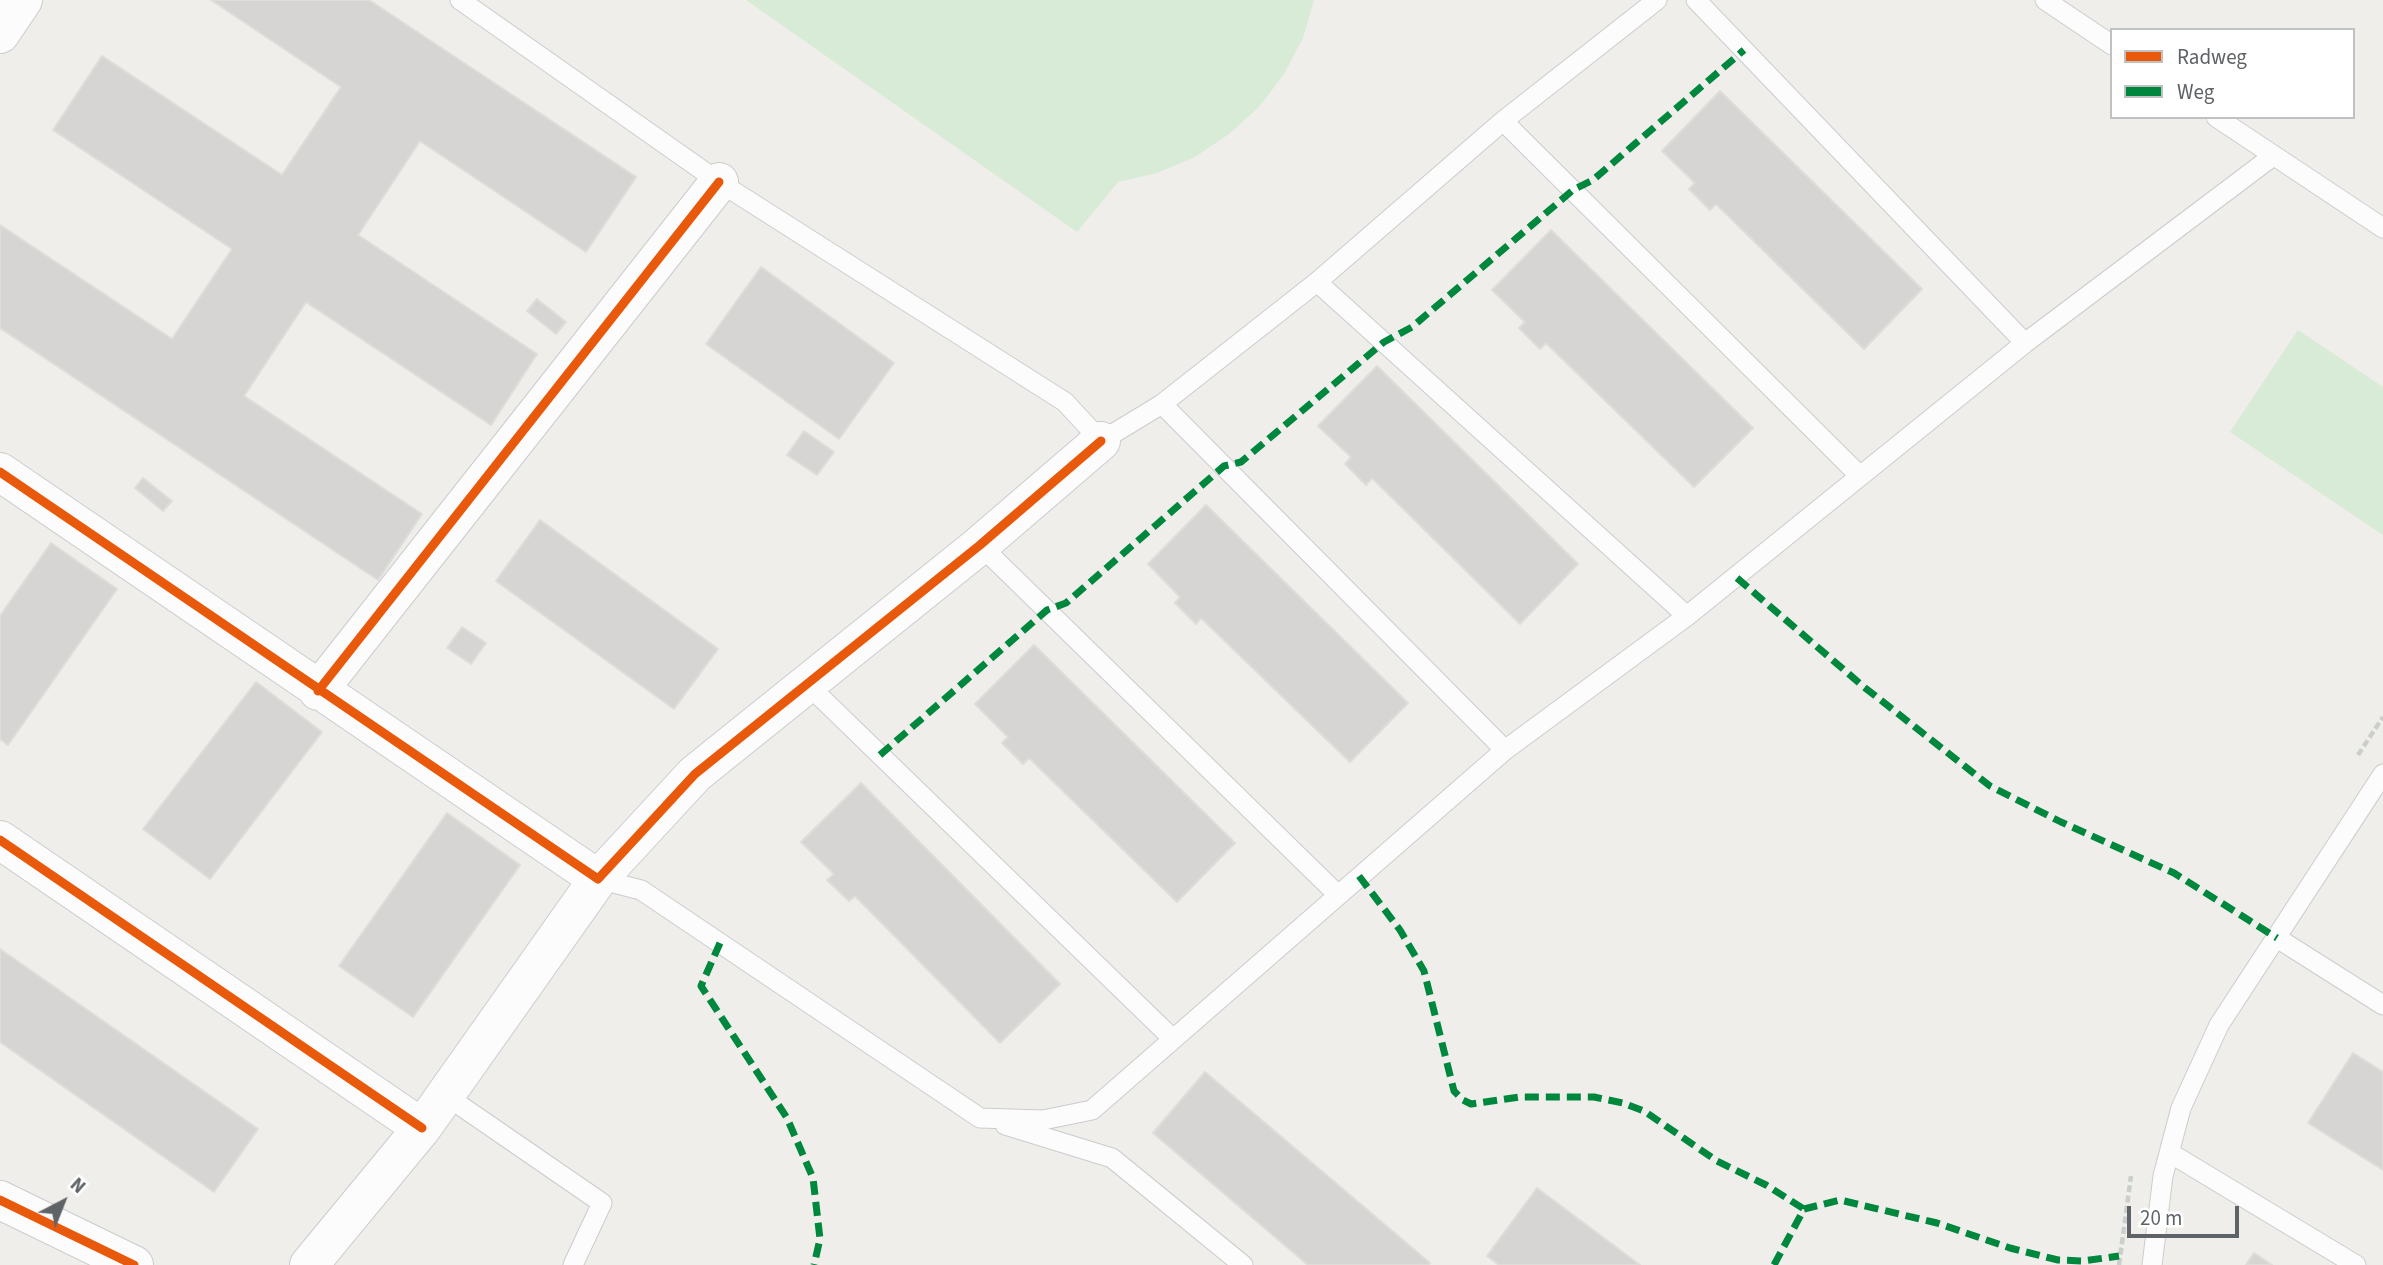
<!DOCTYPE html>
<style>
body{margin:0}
#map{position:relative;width:2383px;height:1265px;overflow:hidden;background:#efeeea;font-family:"Source Sans 3",sans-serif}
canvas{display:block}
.legend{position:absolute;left:2110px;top:28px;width:245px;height:91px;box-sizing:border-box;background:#fff;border:2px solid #bfc1c3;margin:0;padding:9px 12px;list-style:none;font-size:21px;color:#5f6368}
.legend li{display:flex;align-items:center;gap:14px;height:35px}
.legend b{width:35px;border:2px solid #bfc1c3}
.north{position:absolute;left:28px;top:1167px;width:70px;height:70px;-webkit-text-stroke:5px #fff;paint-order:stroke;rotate:42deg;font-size:19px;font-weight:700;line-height:28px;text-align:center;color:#5f6368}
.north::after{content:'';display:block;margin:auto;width:24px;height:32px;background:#5f6368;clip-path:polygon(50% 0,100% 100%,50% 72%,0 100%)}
.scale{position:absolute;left:2127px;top:1206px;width:112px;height:32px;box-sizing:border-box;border:4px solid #5f6368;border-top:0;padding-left:9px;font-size:21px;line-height:24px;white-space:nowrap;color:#5f6368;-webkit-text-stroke:5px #fff;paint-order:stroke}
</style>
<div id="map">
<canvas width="2383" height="1265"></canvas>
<ul class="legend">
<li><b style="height:9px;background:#e8590c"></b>Radweg</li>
<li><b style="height:9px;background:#00873e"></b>Weg</li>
</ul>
<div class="north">N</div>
<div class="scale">20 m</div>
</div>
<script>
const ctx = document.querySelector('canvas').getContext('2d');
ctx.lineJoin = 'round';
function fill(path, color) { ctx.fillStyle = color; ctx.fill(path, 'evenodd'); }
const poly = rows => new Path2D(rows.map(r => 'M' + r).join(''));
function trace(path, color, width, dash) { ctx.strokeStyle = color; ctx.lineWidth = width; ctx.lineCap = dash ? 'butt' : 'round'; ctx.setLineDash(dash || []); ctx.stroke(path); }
fill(poly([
 [746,0,1314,0,1303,38,1284,74,1259,107,1229,134,1195,157,1157,173,1118,182,1077,232],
 [2298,330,2383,387,2383,535,2230,432]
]), '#d8ebd6');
const building = poly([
 [211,0,369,0,636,177,586,252,420,141,358,235,537,354,491,425,306,302,244,396,422,514,378,580,0,328,0,225,172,339,232,249,53,130,102,56,282,175,341,87,211,0],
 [1720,91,1922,289,1864,349,1716,204,1710,210,1689,189,1695,183,1662,151,1720,91],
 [1551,230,1753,428,1694,487,1546,343,1540,349,1519,328,1525,322,1492,290,1551,230],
 [761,267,894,363,839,439,706,344,761,267],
 [537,299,566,322,556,334,527,311,537,299],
 [1377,366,1578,564,1520,624,1372,478,1366,485,1345,464,1351,457,1318,426,1377,366],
 [804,431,834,452,817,475,787,455,804,431],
 [143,478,172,501,163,511,135,488,143,478],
 [1206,505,1408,703,1350,762,1201,618,1196,624,1175,603,1180,597,1148,564,1206,505],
 [540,520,718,649,674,709,496,581,540,520],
 [51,543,117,589,8,745,0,739,0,616,51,543],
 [462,627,486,643,471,664,447,648,462,627],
 [1034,645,1235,843,1177,902,1029,758,1023,764,1002,743,1008,737,975,704,1034,645],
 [256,682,322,732,210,879,143,829,256,682],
 [861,783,1060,984,1000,1043,855,896,849,901,827,880,834,874,801,842,861,783],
 [447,813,520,865,413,1017,339,966,447,813],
 [0,949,258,1129,214,1192,0,1042,0,949],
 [2353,1053,2383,1072,2383,1170,2308,1123,2353,1053],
 [1205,1072,1430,1263,1428,1265,1308,1265,1153,1133,1205,1072],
 [1537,1188,1640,1265,1499,1265,1487,1256,1537,1188],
 [2254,1253,2272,1265,2246,1265,2254,1253]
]);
fill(building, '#d6d5d3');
trace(building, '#deddd9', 2);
const lane = poly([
 [460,0,719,182,1065,402,1101,441,1162,404,1317,282,1503,121,1657,0],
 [1696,0,2025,343],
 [2045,0,2112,45],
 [2216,117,2383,228],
 [1503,121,1860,476],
 [1317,282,1687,616],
 [1162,404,1505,750],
 [980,545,1338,895],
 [807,684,1173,1039],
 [598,879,641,890,980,1118,1043,1120,1092,1110,1505,750,1687,616,2025,343,2273,156],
 [2277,938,2383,1005],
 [445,1095,602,1203,573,1265],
 [1005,1125,1112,1158,1243,1265],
 [2170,1153,2356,1265],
 [2152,1265,2163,1176,2181,1108,2219,1025,2383,774]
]);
const street = poly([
 [0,34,23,0],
 [0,472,598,879,695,774,980,545,1101,441],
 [318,691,719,182],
 [0,840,422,1128],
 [0,1200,134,1265],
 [309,1265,422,1128,598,879]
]);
trace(lane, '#cbcccc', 21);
trace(street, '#cbcccc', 40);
trace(poly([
 [2358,755,2383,717],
 [2119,1265,2131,1176]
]), '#cacfcc', 4.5, [7, 3.5]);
trace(lane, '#fdfcfc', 19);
trace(street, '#fdfcfc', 38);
trace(poly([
 [1737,578,1864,687,1990,786,2061,822,2174,873,2277,938],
 [880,755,1047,610,1066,603,1224,466,1241,462,1384,342,1412,327,1573,190,1593,180,1744,50],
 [1359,876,1400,930,1424,971,1454,1091,1463,1100,1471,1104,1520,1097,1594,1097,1623,1103,1644,1111,1717,1161,1766,1185,1804,1209],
 [720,943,701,986,787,1118,813,1178,820,1239,814,1265],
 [1774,1265,1804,1209,1840,1200,1937,1223,2010,1248,2058,1260,2083,1261,2119,1256]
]), '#00873e', 7, [14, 7]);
trace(poly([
 [0,472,598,879,695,774,980,545,1101,441],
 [318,691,719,182],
 [0,840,422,1128],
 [0,1200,134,1265]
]), '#e8590c', 9);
</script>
